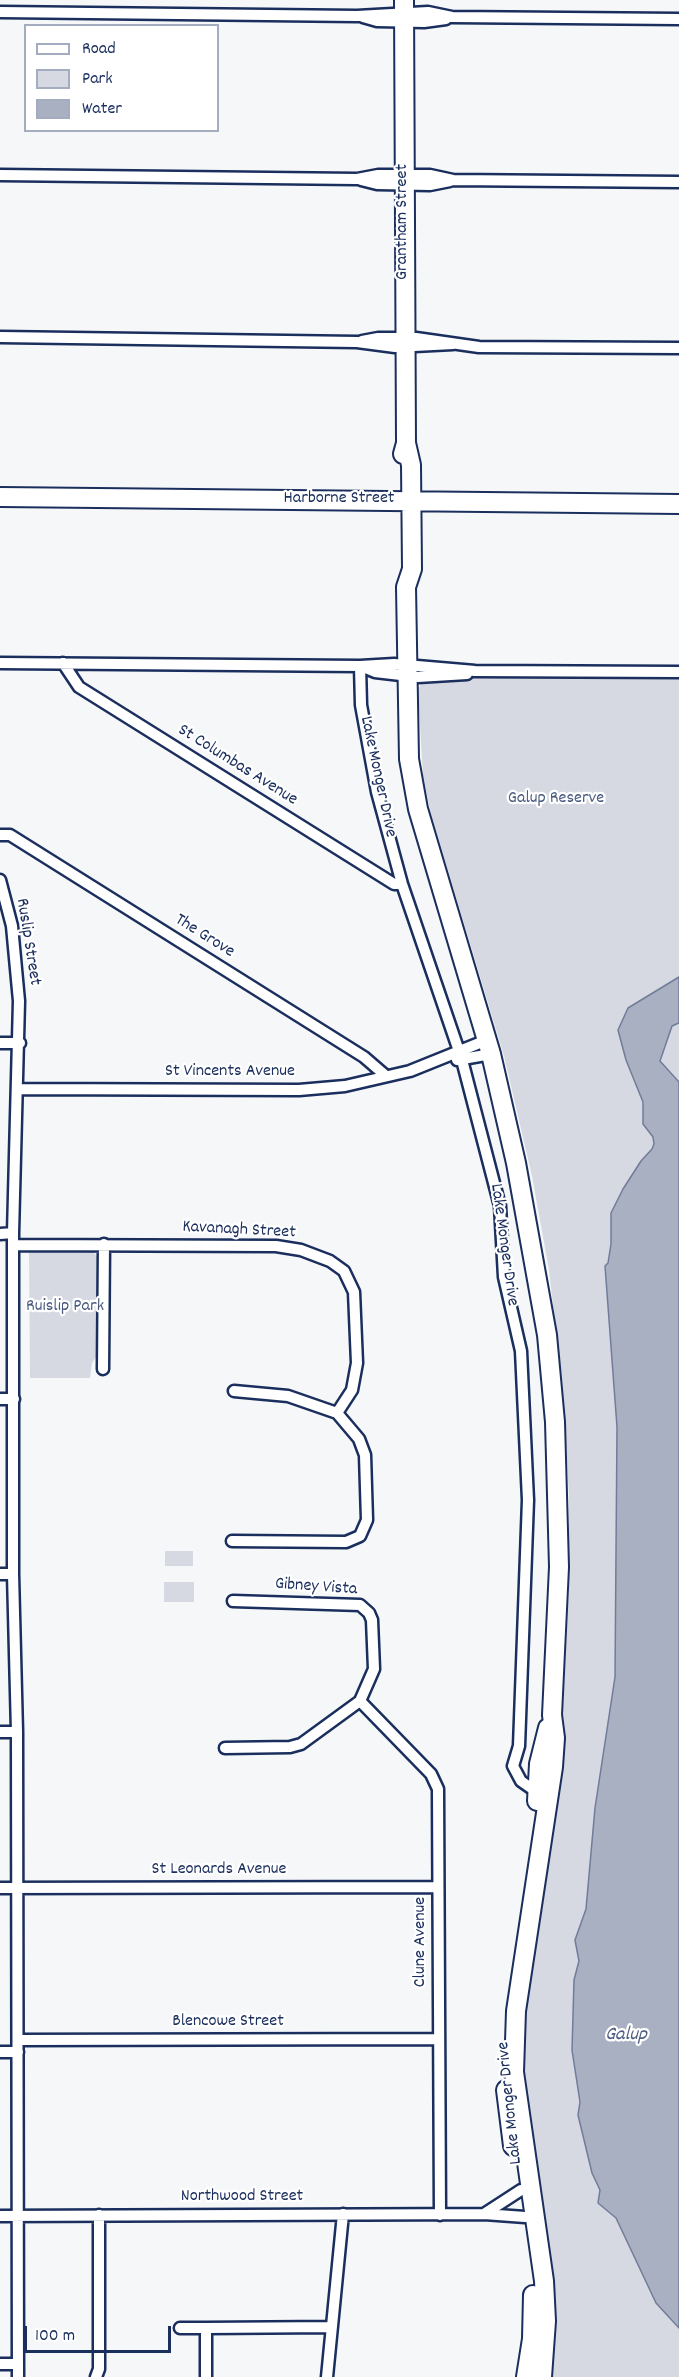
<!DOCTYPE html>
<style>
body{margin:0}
#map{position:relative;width:679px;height:2377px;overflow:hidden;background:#f6f7f9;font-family:Dekko,sans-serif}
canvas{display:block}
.legend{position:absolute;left:24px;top:24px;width:195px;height:108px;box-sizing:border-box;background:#fff;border:2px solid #a4acbf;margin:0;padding:8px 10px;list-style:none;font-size:18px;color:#1b2f5e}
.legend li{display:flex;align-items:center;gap:12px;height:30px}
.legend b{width:30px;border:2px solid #a4acbf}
.scale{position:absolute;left:24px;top:2326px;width:147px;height:27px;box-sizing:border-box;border:3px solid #1b2f5e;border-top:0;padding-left:8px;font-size:18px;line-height:21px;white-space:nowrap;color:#1b2f5e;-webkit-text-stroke:4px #fff;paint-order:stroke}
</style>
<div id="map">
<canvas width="679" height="2377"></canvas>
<ul class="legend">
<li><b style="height:8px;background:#fff"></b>Road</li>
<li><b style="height:16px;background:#d6d9e2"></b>Park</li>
<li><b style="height:16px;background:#a9b0c1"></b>Water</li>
</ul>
<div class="scale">100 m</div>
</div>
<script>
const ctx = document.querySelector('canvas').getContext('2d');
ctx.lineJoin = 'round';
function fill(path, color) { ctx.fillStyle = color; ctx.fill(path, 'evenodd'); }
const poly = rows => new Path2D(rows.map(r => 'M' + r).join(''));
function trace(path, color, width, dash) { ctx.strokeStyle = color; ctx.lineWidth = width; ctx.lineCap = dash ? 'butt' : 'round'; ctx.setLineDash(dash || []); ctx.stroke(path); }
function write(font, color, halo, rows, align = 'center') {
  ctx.font = font + ' Dekko,sans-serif'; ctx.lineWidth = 4.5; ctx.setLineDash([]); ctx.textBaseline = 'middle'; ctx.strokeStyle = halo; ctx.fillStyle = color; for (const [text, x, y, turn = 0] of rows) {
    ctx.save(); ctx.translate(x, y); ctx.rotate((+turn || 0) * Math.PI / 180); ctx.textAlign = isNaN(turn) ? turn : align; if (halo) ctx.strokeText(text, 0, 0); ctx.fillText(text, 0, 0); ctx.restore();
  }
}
fill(poly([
 [475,676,679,678,679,2377,547,2377,520,2071,520,2039,562,1725,569,1590,569,1497,564,1404,549,1270,532,1176,504,1056,431,814,423,776,418,690,421,684,430,679],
 [29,1248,92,1250,98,1258,100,1351,92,1363,90,1378,30,1378],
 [165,1551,193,1551,193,1566,165,1566],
 [164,1582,194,1582,194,1602,164,1602]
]), '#d6d9e2');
const water = poly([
 [679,977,679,1023,672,1026,660,1061,679,1082,679,2328,656,2303,616,2218,598,2203,600,2190,592,2173,578,2115,580,2102,572,2050,574,1980,579,1961,575,1940,586,1909,595,1808,615,1677,617,1427,605,1266,608,1263,611,1244,611,1213,623,1189,641,1161,652,1149,654,1144,653,1137,643,1124,643,1102,626,1060,618,1030,628,1008,679,977]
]);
fill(water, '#a9b0c1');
trace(water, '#707c99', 1.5);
const minor = poly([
 [0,12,357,16,428,12,452,17,679,19],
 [363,17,377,21,424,22,446,19],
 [0,175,357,179,378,175,430,175,453,180,679,182],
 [361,180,377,184,430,185,450,181],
 [0,337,357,342,395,347,453,344],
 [362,341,378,338,416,338,479,347,679,348],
 [0,663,360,666,394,664,475,671,679,672],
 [63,663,79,687,394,884,402,884],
 [360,666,361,705,377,792,402,884,462,1060,500,1206,504,1277,521,1351,528,1500,519,1746,513,1766,521,1781,541,1795],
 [363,667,375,672,418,677,467,674],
 [0,835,10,835,364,1057,386,1076],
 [0,880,12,926,19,1001,13,1233,13,1574,17,1732,18,2377],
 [0,1043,20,1043],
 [457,1060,491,1054],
 [18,1089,299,1090,345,1086,410,1071,487,1040],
 [0,1234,13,1233],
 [14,1245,276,1246,301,1250,330,1261,344,1271,354,1292,357,1363,352,1390,337,1413],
 [103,1369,104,1244],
 [0,1399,14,1399],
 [232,1541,346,1542,360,1536,367,1520,365,1455,359,1439,337,1413,288,1396,234,1391],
 [0,1574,13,1574],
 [360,1701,431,1774,438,1789,440,2215],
 [0,1732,17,1732],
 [225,1748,290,1747,301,1744,360,1701,374,1669,372,1620,369,1613,360,1605,233,1601],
 [0,1888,438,1887],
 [18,2040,438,2039],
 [0,2052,18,2052],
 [484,2214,521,2190],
 [0,2216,484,2214,525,2217],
 [180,2328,206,2328],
 [0,2364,18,2364],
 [96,2377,99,2369,99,2215],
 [206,2377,206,2328,332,2327],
 [327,2377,343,2214]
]);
const primary = poly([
 [406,443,411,465,412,569,406,587,409,759,418,809,491,1054,516,1163,547,1335,555,1422,559,1567,552,1715,555,1738,553,1767,516,2011,514,2072,544,2281,546,2321,542,2377],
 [403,454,406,443,404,0],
 [0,497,679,504],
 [537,1801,539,1764,548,1728],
 [506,2090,513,2146],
 [526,2377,532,2339,533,2295]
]);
trace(minor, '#1b2f5e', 15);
trace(primary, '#1b2f5e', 22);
trace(minor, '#fff', 10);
trace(primary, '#fff', 18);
write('18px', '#1b2f5e', '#fff', [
 ["Grantham Street",404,222,-90],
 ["Harborne Street",339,500],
 ["St Columbas Avenue",237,766,32],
 ["Lake Monger Drive",377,777,78],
 ["The Grove",204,937,32],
 ["Ruslip Street",27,942,81],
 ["St Vincents Avenue",230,1073],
 ["Kavanagh Street",239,1231,3],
 ["Lake Monger Drive",503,1245,82],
 ["Gibney Vista",316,1588,4],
 ["St Leonards Avenue",219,1871],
 ["Clune Avenue",422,1942,-90],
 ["Blencowe Street",228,2023],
 ["Lake Monger Drive",511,2103,-96],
 ["Northwood Street",242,2198]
]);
write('18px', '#4a5a7f', '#fff', [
 ["Galup Reserve",556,800],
 ["Ruislip Park",65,1308]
]);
write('italic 20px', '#4d5c81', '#fff', [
 ["Galup",626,2036]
]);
</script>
